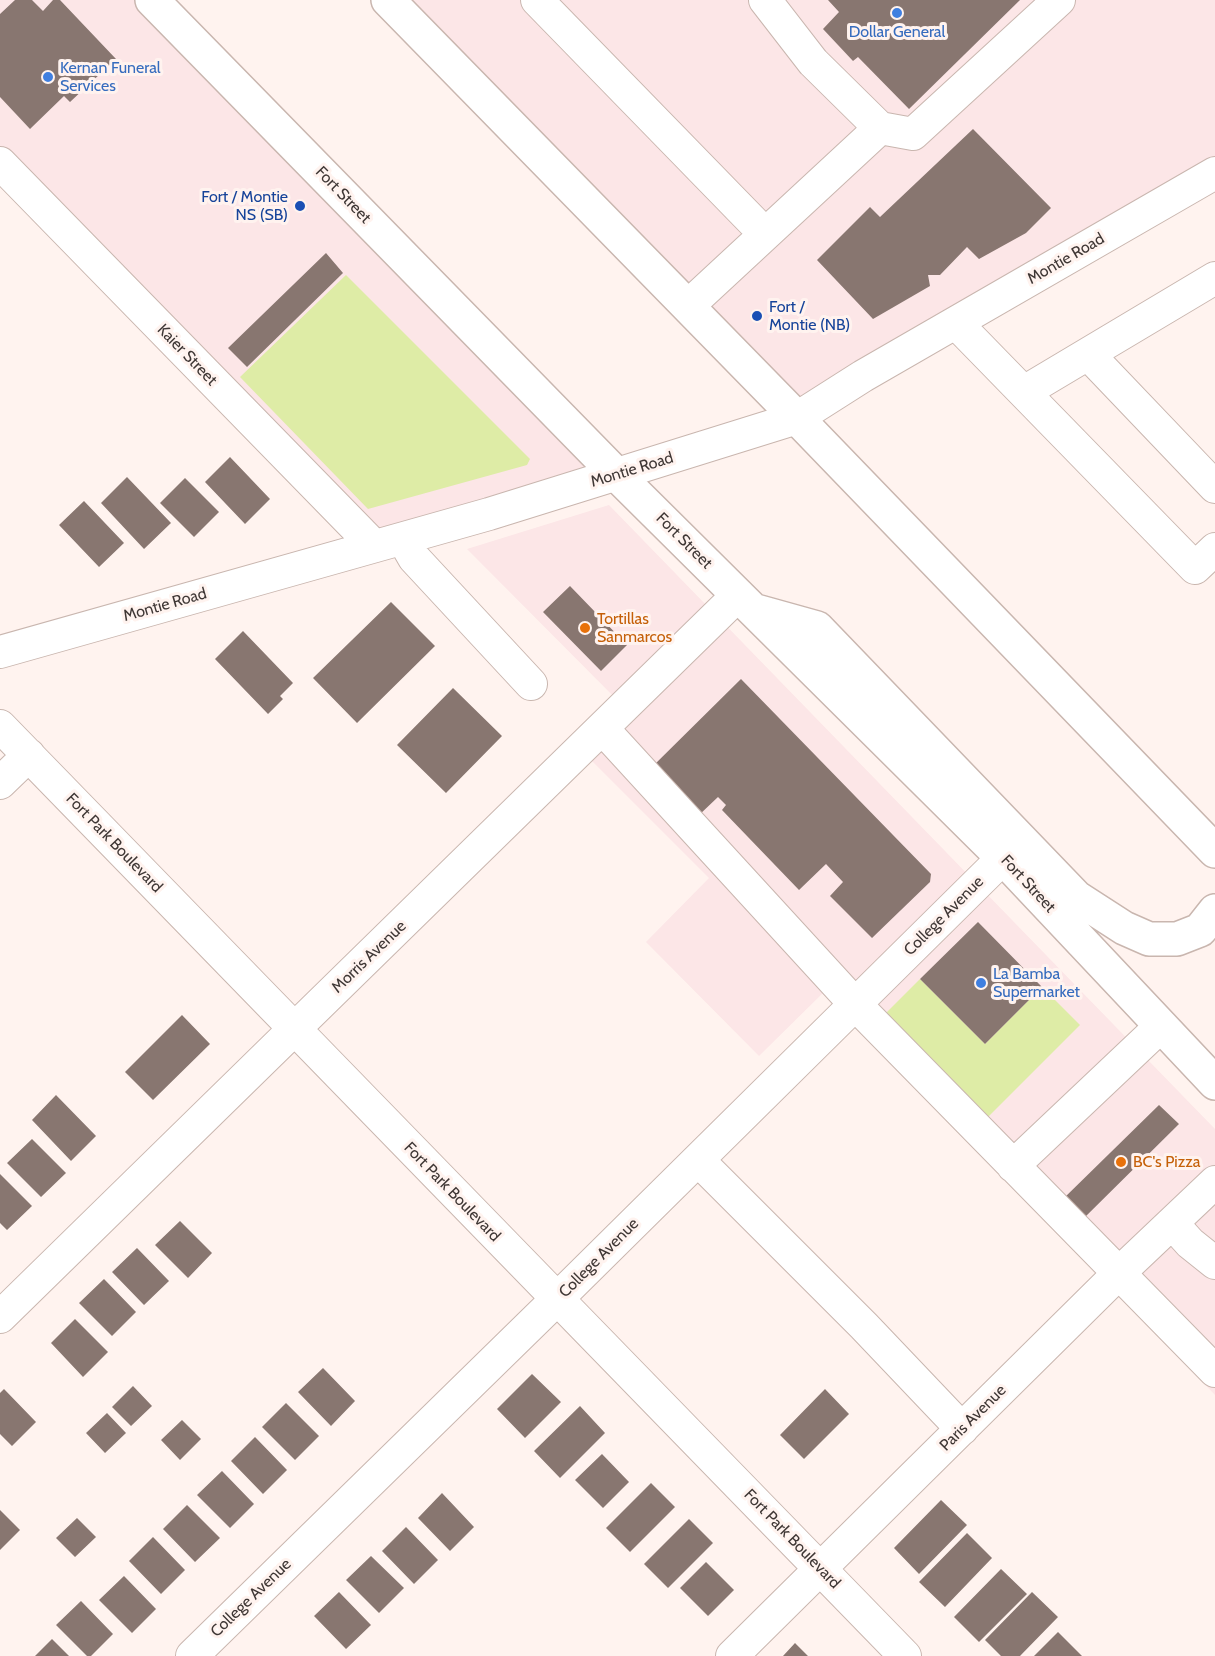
<!DOCTYPE html>
<style>
body{margin:0}
canvas{display:block;background:#fff3ef}
</style>
<canvas width="1215" height="1656"></canvas>
<script>
const ctx = document.querySelector('canvas').getContext('2d');
ctx.lineJoin = 'round';
function fill(path, color) { ctx.fillStyle = color; ctx.fill(path, 'evenodd'); }
const poly = rows => new Path2D(rows.map(r => 'M' + r).join(''));
function trace(path, color, width, dash) { ctx.strokeStyle = color; ctx.lineWidth = width; ctx.lineCap = dash ? 'butt' : 'round'; ctx.setLineDash(dash || []); ctx.stroke(path); }
function write(font, color, halo, rows, align = 'center') {
  ctx.font = font + ' Cabin,sans-serif'; ctx.lineWidth = 6; ctx.setLineDash([]); ctx.textBaseline = 'middle'; ctx.strokeStyle = halo; ctx.fillStyle = color; for (const [text, x, y, turn = 0] of rows) {
    ctx.save(); ctx.translate(x, y); ctx.rotate((+turn || 0) * Math.PI / 180); ctx.textAlign = isNaN(turn) ? turn : align; if (halo) ctx.strokeText(text, 0, 0); ctx.fillText(text, 0, 0); ctx.restore();
  }
}
fill(poly([
 [0,0,152,0,616,474,374,546,0,163],
 [388,0,1215,0,1215,173,797,418],
 [609,505,1215,1129,1215,1395,826,990,759,1056,646,942,709,878,592,761,634,717,467,549]
]), '#fce6e7');
fill(poly([
 [346,275,530,459,527,465,368,509,240,377],
 [920,979,985,1044,1042,987,1080,1025,984,1121,882,1017]
]), '#deeca6');
fill(poly([
 [15,0,32,0,43,11,53,0,60,0,116,59,70,102,64,96,30,129,0,97,0,14],
 [828,0,1020,0,909,109,858,57,853,61,823,29,839,12],
 [973,129,1051,208,1026,233,979,259,967,247,940,275,928,275,930,286,873,319,817,260,870,207,880,217],
 [326,253,343,273,247,367,228,348],
 [230,457,270,499,245,524,205,482],
 [127,477,171,523,144,549,101,503],
 [185,478,219,512,194,537,160,503],
 [84,501,124,543,99,567,59,525],
 [570,586,627,645,601,671,543,612],
 [391,602,435,646,357,723,313,678],
 [243,631,293,683,280,696,283,699,268,714,215,659],
 [741,679,931,874,930,882,872,938,830,896,843,882,826,864,799,890,722,810,726,805,718,797,698,816,651,768],
 [453,688,502,736,446,793,397,745],
 [978,922,1042,987,985,1044,920,979],
 [182,1015,210,1044,153,1100,125,1072],
 [56,1095,96,1136,71,1161,32,1120],
 [1159,1105,1179,1124,1082,1220,1062,1200],
 [32,1139,66,1173,41,1197,7,1163],
 [0,1174,32,1206,7,1230,0,1223],
 [180,1221,212,1253,188,1278,155,1245],
 [137,1248,169,1281,144,1305,112,1272],
 [104,1279,136,1312,112,1336,79,1303],
 [75,1319,108,1352,83,1377,51,1343],
 [323,1368,355,1401,331,1426,298,1392],
 [532,1374,561,1402,525,1438,497,1409],
 [133,1386,152,1406,131,1426,112,1407],
 [4,1389,36,1422,12,1446,0,1434,0,1393],
 [825,1389,849,1414,804,1459,780,1435],
 [286,1403,319,1436,295,1460,262,1427],
 [580,1406,605,1433,560,1478,534,1451],
 [107,1413,126,1433,105,1453,86,1433],
 [182,1420,201,1439,180,1460,161,1440],
 [255,1437,287,1470,263,1494,231,1461],
 [602,1454,629,1482,603,1508,575,1480],
 [222,1471,254,1504,230,1528,197,1495],
 [651,1483,675,1507,630,1552,606,1528],
 [442,1493,474,1527,450,1551,418,1518],
 [941,1500,967,1525,919,1574,894,1548],
 [187,1505,220,1538,195,1562,163,1529],
 [0,1510,20,1530,0,1550],
 [77,1518,96,1537,75,1557,56,1538],
 [689,1519,713,1543,668,1588,644,1564],
 [406,1527,438,1560,414,1584,382,1551],
 [967,1533,992,1558,945,1607,919,1582],
 [153,1537,185,1570,161,1594,129,1561],
 [371,1556,404,1588,379,1613,346,1580],
 [706,1562,734,1590,708,1616,680,1588],
 [1001,1569,1027,1594,979,1642,954,1617],
 [124,1576,156,1609,132,1633,99,1600],
 [339,1592,371,1625,346,1649,314,1616],
 [1032,1592,1058,1617,1020,1656,1001,1656,985,1640],
 [81,1601,113,1634,91,1656,87,1656,56,1625],
 [1058,1632,1082,1656,1034,1656],
 [52,1639,69,1656,35,1656],
 [795,1643,808,1656,783,1656]
]), '#887670');
const minor = poly([
 [537,0,765,234],
 [880,128,913,134,1059,0],
 [0,163,374,546],
 [688,306,880,128,813,62,765,0],
 [956,323,1195,568,1215,549],
 [1088,354,1215,487],
 [1024,392,1215,278],
 [403,539,414,558,531,684],
 [0,652,489,514,797,418,863,376,1215,173],
 [0,726,905,1656],
 [602,728,855,1004,1215,1371],
 [0,783,29,755],
 [698,1160,864,1326,962,1429],
 [1013,1166,1161,1026],
 [1172,1223,1190,1243,1215,1263],
 [0,1317,738,595],
 [192,1656,557,1299,1003,858],
 [732,1656,1118,1274,1215,1182]
]);
const major = poly([
 [152,0,616,474,1003,858,1215,1083],
 [388,0,797,418,1215,851],
 [756,611,817,628,1076,897,1124,928,1149,939,1177,939,1200,930,1215,911]
]);
trace(minor, '#c9b6af', 34);
trace(major, '#c9b6af', 36);
trace(minor, '#fff', 32);
trace(major, '#fff', 33);
for (const [x, y, r, color] of [
 [897,13,6,"#3f7fe0"],
 [48,77,6,"#3f7fe0"],
 [300,206,6,"#1a4fb4"],
 [757,316,6,"#1a4fb4"],
 [585,628,6,"#e8710a"],
 [981,983,6,"#3f7fe0"],
 [1121,1162,6,"#e8710a"]
]) { const dot = new Path2D(); dot.arc(x, y, r, 0, 2 * Math.PI); ctx.fillStyle = color; ctx.fill(dot); trace(dot, '#fff3ef', 2); }
write('16px', '#366cbe', '#fff3ef', [
 ["Dollar General",897,32,"center"],
 ["Kernan Funeral",60,68],
 ["Services",60,86],
 ["La Bamba",993,974],
 ["Supermarket",993,992]
], 'left');
write('16px', '#3f3735', '#fff3ef', [
 ["Fort Street",343,195,46],
 ["Montie Road",1066,259,-30],
 ["Kaier Street",187,355,46],
 ["Montie Road",632,470,-17],
 ["Fort Street",684,541,45],
 ["Montie Road",165,605,-16],
 ["Fort Park Boulevard",114,843,46],
 ["Fort Street",1028,884,47],
 ["College Avenue",944,916,-45],
 ["Morris Avenue",369,957,-44],
 ["Fort Park Boulevard",452,1192,46],
 ["College Avenue",599,1258,-45],
 ["Paris Avenue",973,1418,-45],
 ["Fort Park Boulevard",792,1539,46],
 ["College Avenue",251,1598,-44]
]);
write('16px', '#164399', '#fff3ef', [
 ["Fort / Montie",288,197],
 ["NS (SB)",288,215],
 ["Fort /",769,307,"left"],
 ["Montie (NB)",769,325,"left"]
], 'right');
write('16px', '#c56008', '#fff3ef', [
 ["Tortillas",597,619],
 ["Sanmarcos",597,637],
 ["BC's Pizza",1133,1162]
], 'left');
</script>
